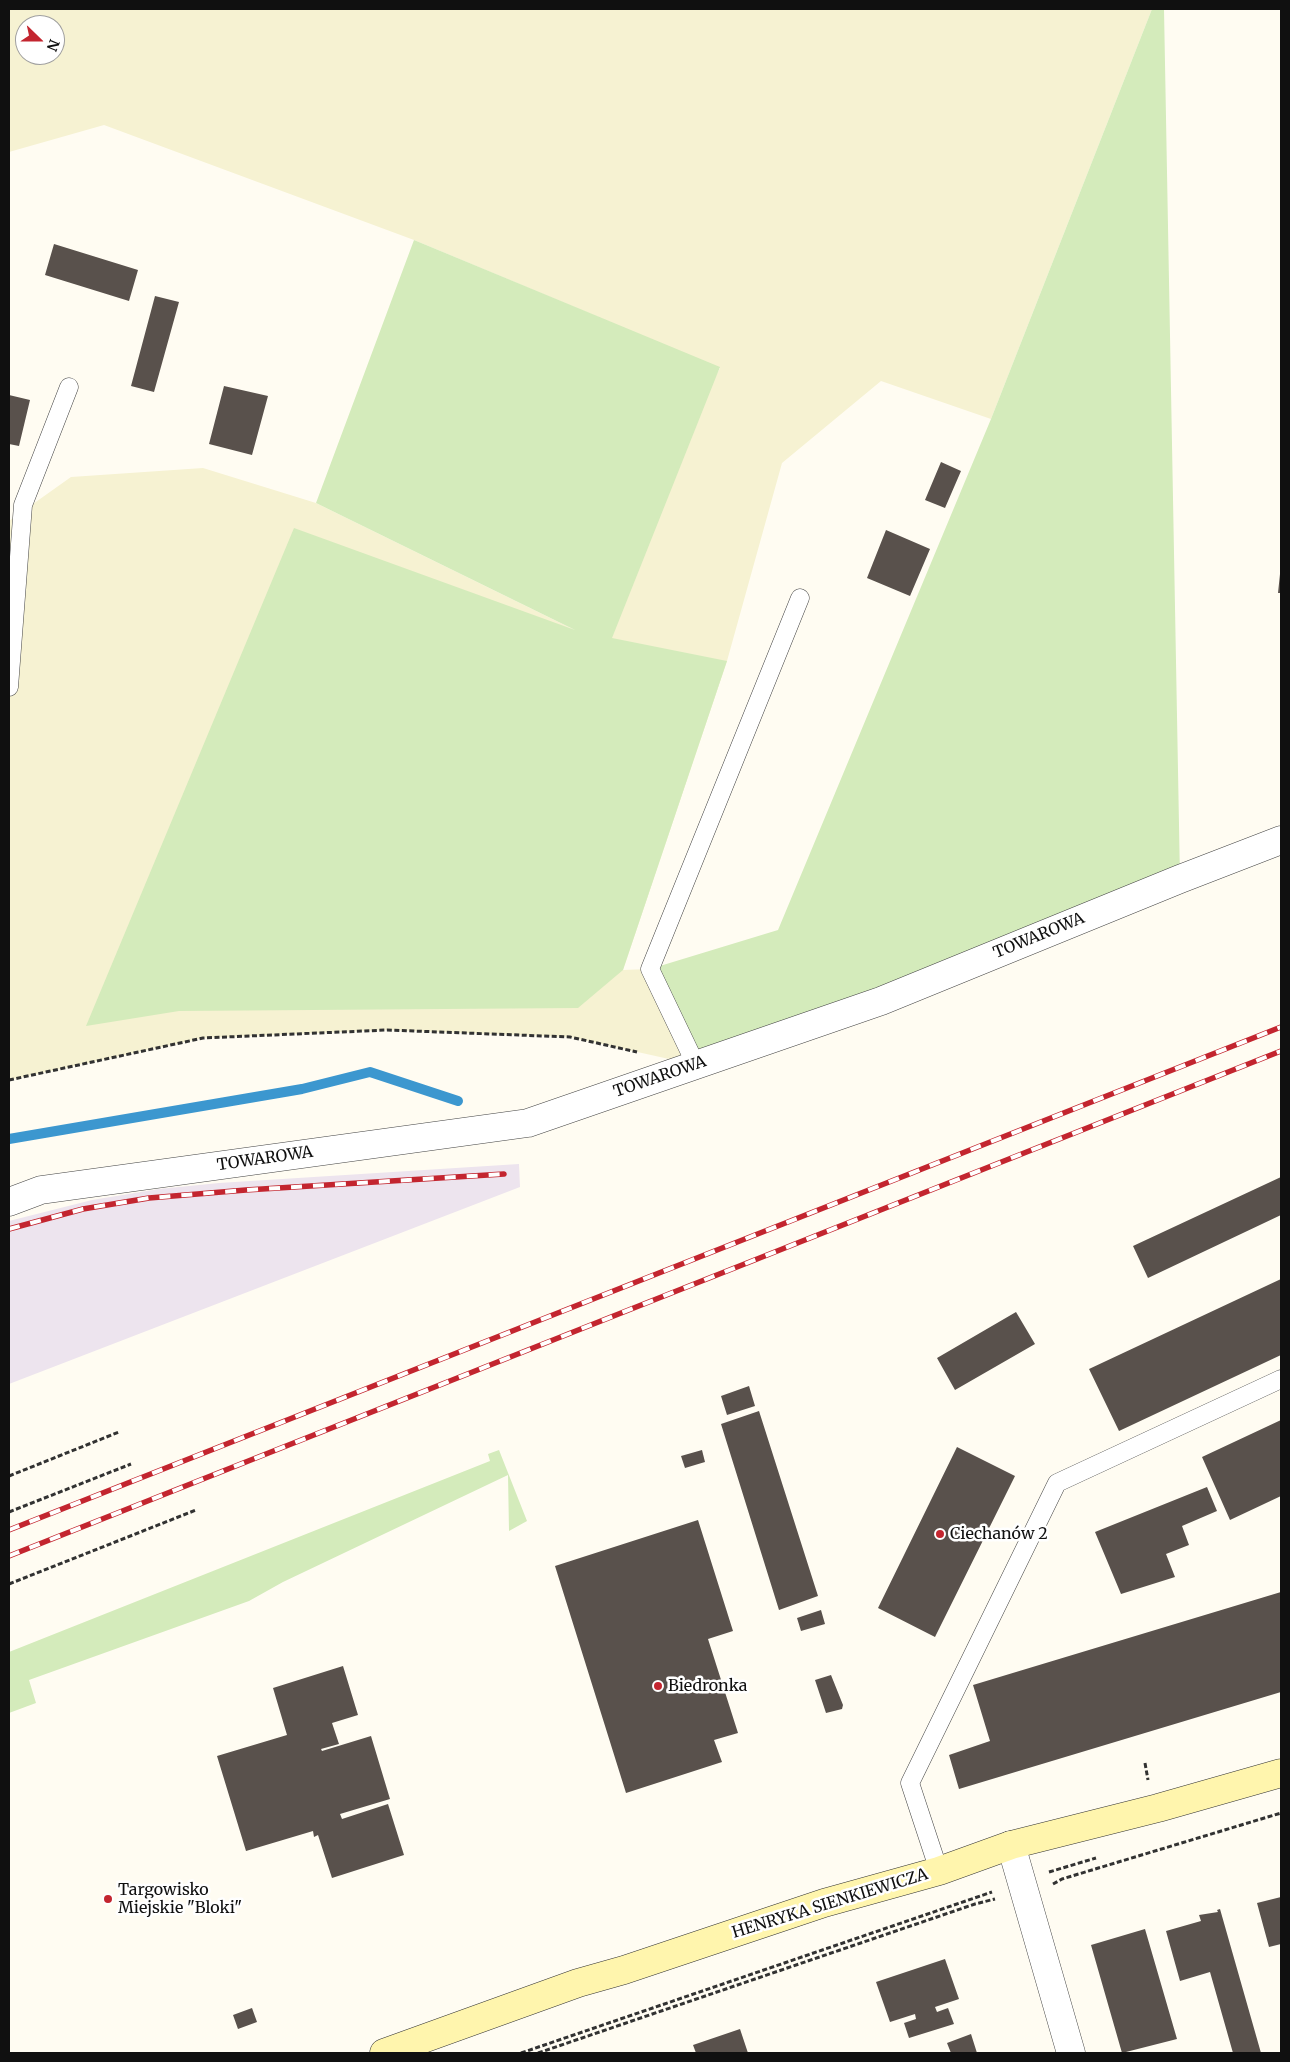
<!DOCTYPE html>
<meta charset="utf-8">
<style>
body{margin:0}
#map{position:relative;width:1290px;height:2062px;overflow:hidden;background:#fffcf2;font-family:Merriweather,serif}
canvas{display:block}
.frame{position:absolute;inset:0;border:10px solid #101010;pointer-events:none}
.north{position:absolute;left:15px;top:15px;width:50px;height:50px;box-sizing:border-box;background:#fff;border:1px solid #9f9f9f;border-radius:50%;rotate:112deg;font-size:14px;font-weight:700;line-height:20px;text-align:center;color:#101010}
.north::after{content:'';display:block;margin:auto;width:18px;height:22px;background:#c3252f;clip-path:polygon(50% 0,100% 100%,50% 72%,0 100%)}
</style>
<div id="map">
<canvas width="1290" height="2062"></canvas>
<div class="frame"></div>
<div class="north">N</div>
</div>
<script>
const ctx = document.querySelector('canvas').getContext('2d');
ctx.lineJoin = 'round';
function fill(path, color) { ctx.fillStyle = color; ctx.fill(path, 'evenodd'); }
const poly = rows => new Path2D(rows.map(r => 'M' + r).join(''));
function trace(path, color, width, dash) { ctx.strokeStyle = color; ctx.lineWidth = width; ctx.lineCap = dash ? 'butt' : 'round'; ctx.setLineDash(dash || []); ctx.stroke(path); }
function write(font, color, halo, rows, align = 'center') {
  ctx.font = font + ' Merriweather,serif'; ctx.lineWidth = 5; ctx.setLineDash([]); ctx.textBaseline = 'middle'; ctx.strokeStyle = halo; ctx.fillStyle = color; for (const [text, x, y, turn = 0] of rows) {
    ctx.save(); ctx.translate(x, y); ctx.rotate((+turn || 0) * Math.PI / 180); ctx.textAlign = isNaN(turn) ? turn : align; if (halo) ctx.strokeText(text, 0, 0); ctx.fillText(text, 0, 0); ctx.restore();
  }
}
fill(poly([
 [519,1164,520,1187,9,1384,9,1221,92,1200,159,1189,219,1183]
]), '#ede4ee');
fill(poly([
 [9,9,1152,9,991,419,881,381,782,463,727,661,623,970,650,969,696,1065,570,1037,387,1030,203,1038,9,1080,9,521,71,477,203,468,316,503,581,633,720,368,414,240,104,125,9,152],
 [25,25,55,25,55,55,25,55]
]), '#f6f2d2');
fill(poly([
 [1152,9,1164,9,1180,879,696,1065,650,969,778,930,991,419],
 [414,240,720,367,612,638,727,661,623,970,578,1008,179,1011,86,1026,294,528,575,630,316,503],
 [499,1450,527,1521,509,1531,508,1475,283,1582,249,1601,29,1680,36,1703,9,1713,9,1652,490,1461,488,1454]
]), '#d4ebbb');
trace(poly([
 [9,1139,302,1089,370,1072,458,1101]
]), '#3c97cf', 10);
fill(poly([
 [54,244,138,270,129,301,45,275],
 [155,296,179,302,154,392,131,386],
 [224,386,268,396,252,455,209,444],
 [9,395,30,400,19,446,9,444],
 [941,462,961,471,945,508,925,500],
 [886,530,930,549,910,596,867,578],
 [1280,574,1281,574,1281,593,1278,593],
 [1281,1177,1281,1215,1148,1278,1133,1246],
 [1281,1279,1281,1355,1119,1431,1089,1369],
 [1016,1312,1035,1344,955,1390,937,1358],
 [749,1386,755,1406,727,1415,721,1396],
 [759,1411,818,1596,779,1610,721,1424],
 [1281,1420,1281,1496,1230,1520,1202,1457],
 [957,1447,1015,1476,935,1637,878,1608],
 [702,1450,705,1462,685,1468,681,1456],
 [1207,1487,1217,1511,1182,1526,1189,1545,1166,1554,1175,1577,1121,1594,1095,1532],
 [698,1520,733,1631,708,1639,738,1733,714,1740,722,1762,626,1793,555,1566],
 [1281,1592,1281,1692,959,1789,949,1755,990,1741,973,1685],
 [821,1610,825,1624,801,1631,797,1618],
 [343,1666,358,1715,332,1723,339,1744,321,1749,322,1751,371,1736,390,1799,340,1814,342,1819,388,1804,404,1855,332,1878,318,1835,314,1837,313,1831,246,1851,217,1756,287,1735,273,1688],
 [831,1675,843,1705,842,1709,826,1713,815,1680],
 [1281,1897,1281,1944,1269,1947,1257,1903],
 [1220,1909,1261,2053,1233,2053,1210,1972,1180,1981,1166,1931,1201,1921,1199,1915,1218,1912,1217,1910],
 [1145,1929,1177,2039,1122,2053,1091,1945],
 [945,1959,959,1999,935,2007,937,2012,948,2008,954,2024,909,2038,904,2023,916,2019,915,2014,890,2022,876,1982],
 [252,2008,257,2022,238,2029,233,2015],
 [740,2029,748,2053,696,2053,693,2045],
 [971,2034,977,2053,951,2053,947,2043]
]), '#59514c');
const lane = poly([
 [9,687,23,505,69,387],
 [696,1065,650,969,800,598],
 [939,1871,910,1783,1057,1483,1281,1379]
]);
const street = poly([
 [9,1202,41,1190,528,1123,881,1001,1180,879,1281,840],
 [1011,1845,1071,2053]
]);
const secondary = poly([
 [384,2053,578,1983,624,1970,824,1903,939,1871,1011,1845,1158,1808,1281,1773]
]);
trace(lane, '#434343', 19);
trace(street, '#434343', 29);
trace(secondary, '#323232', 29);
trace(poly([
 [9,1080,203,1038,387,1030,570,1037,637,1052],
 [9,1476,119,1432],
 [9,1512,131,1464],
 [9,1584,196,1510],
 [1145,1763,1148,1780],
 [1049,1872,1096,1858],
 [1053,1884,1062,1879,1281,1813],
 [521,2053,992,1892],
 [538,2053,975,1904,995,1899]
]), '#323232', 3, [5, 2.5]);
trace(lane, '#fff', 18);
trace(street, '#fff', 28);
trace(secondary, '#fff5ad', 28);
const rail = poly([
 [9,1229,83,1209,149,1198,246,1190,504,1174],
 [9,1530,1281,1027],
 [9,1556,1281,1051]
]);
trace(rail, '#c3252f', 5.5);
trace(rail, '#fff', 4, [11]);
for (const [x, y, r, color] of [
 [940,1534,5,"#c3252f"],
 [658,1686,5,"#c3252f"],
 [108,1899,5,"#c3252f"]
]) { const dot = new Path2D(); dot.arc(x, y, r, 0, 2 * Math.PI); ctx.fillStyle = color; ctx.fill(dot); trace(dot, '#fff', 2); }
write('16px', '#101010', '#fff', [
 ["TOWAROWA",1039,936,-22],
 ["TOWAROWA",660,1077,-19],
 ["TOWAROWA",265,1159,-8],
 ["HENRYKA SIENKIEWICZA",830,1904,-17]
]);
write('16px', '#101010', '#fff', [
 ["Ciechanów 2",950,1534],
 ["Biedronka",668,1686],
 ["Targowisko",118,1890],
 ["Miejskie \"Bloki\"",118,1908]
], 'left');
</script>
